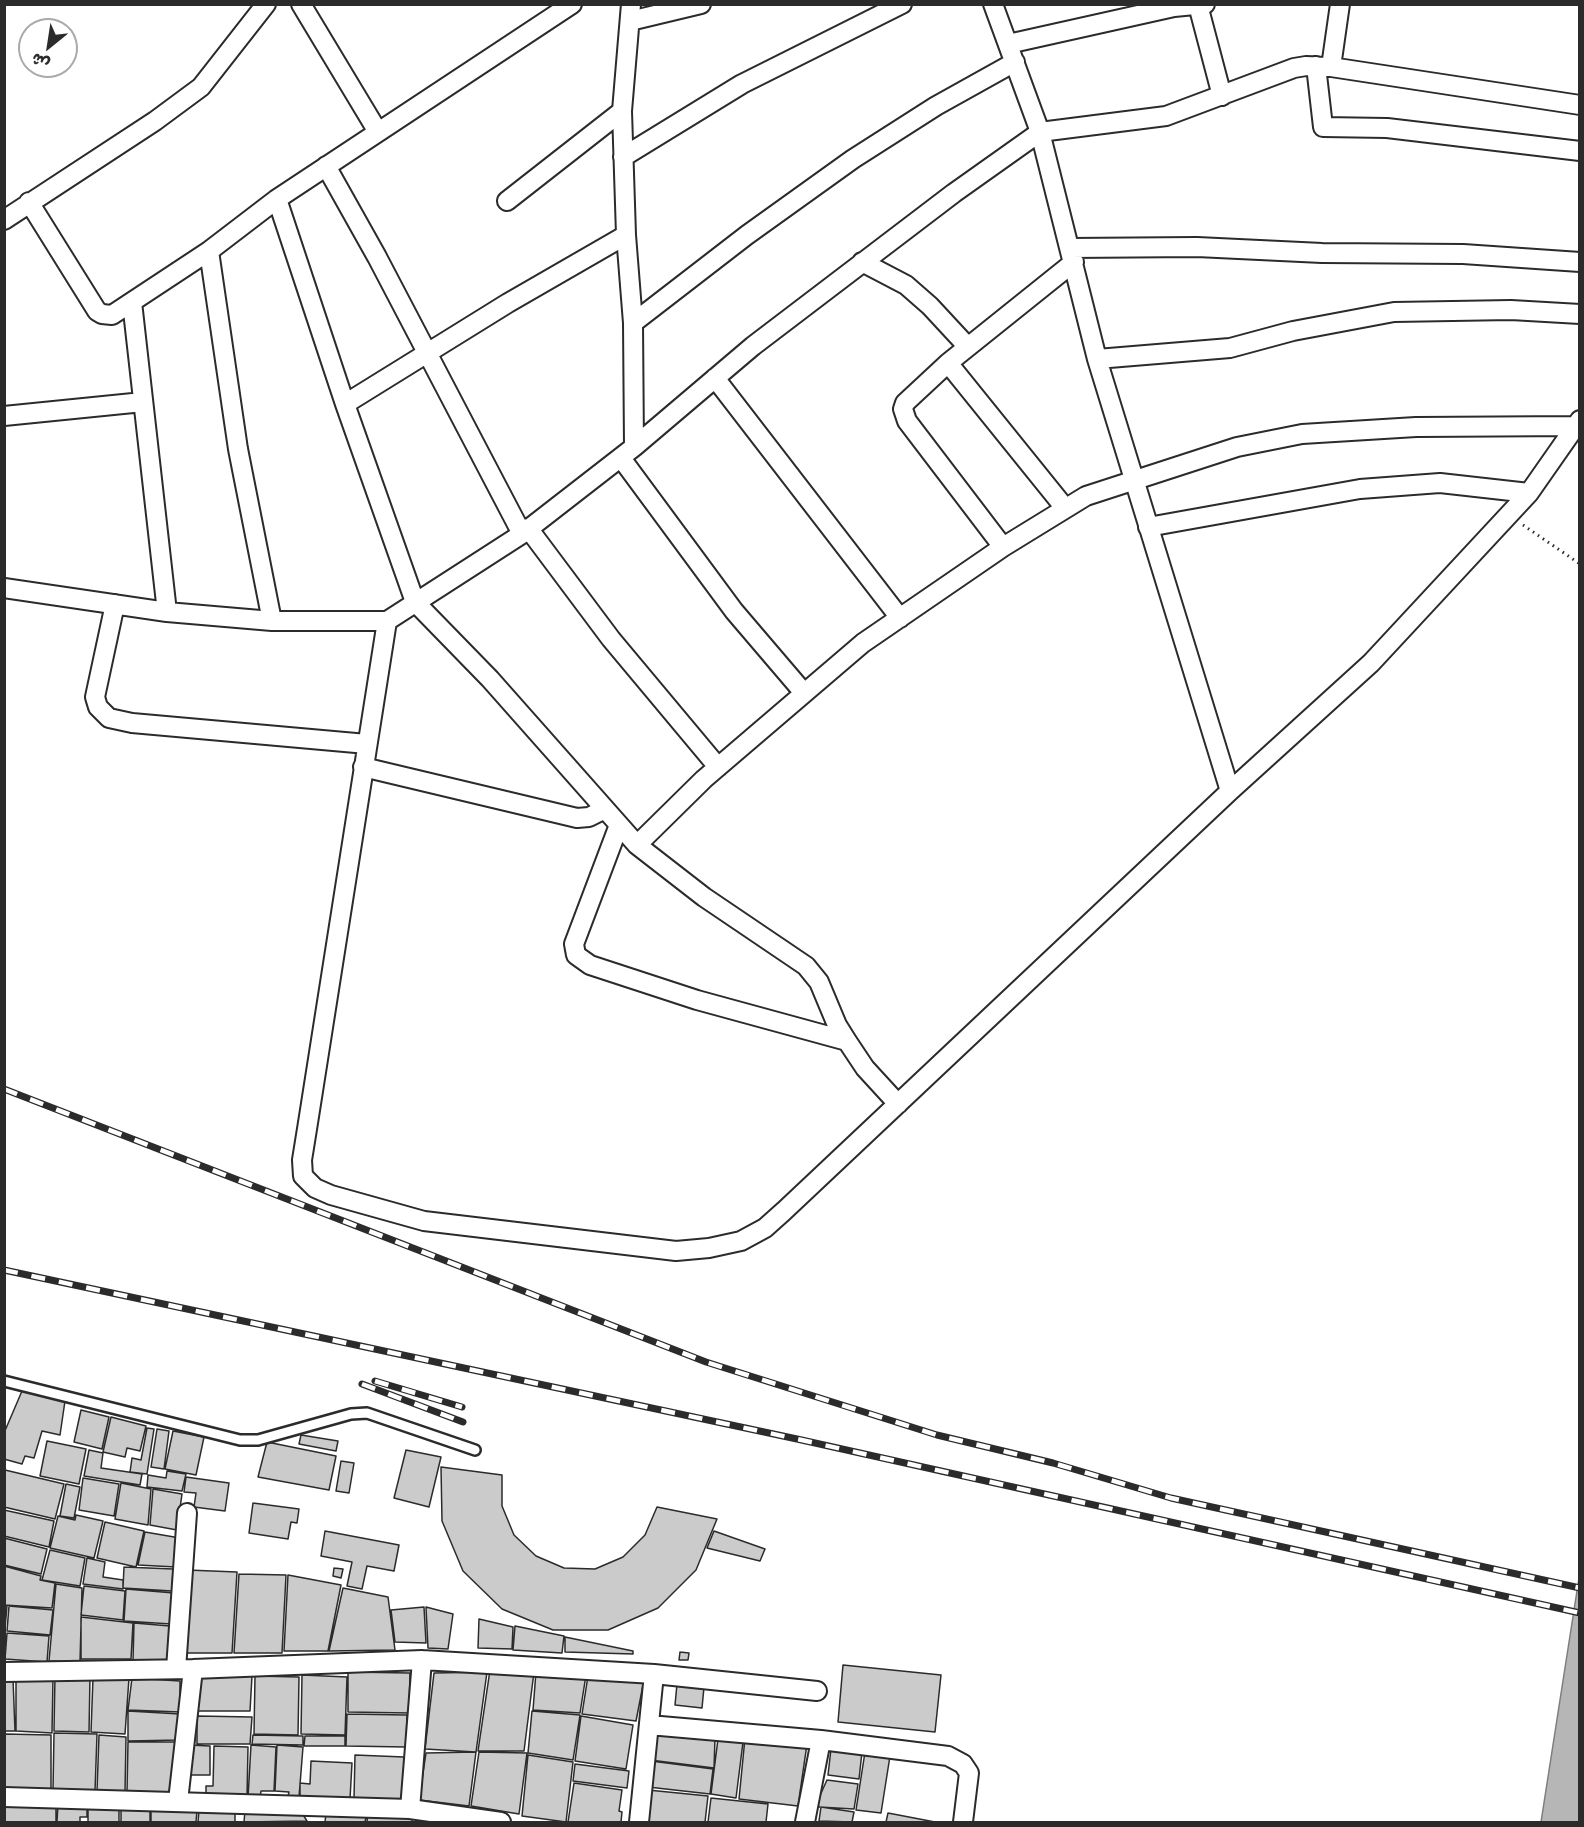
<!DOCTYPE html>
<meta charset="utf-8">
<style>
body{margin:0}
#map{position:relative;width:1584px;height:1827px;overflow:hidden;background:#fff;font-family:Mali,"Playpen Sans Arabic",sans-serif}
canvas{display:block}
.frame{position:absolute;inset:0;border:6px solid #2b2b2b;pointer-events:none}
.north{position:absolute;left:18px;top:18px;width:60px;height:60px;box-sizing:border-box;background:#fff;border:2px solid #aaa;border-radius:50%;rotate:210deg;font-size:16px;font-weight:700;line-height:24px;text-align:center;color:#2b2b2b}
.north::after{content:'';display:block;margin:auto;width:21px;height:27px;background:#2b2b2b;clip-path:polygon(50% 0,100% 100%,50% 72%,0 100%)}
</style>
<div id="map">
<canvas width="1584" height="1827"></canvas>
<div class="frame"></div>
<div class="north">ش</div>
</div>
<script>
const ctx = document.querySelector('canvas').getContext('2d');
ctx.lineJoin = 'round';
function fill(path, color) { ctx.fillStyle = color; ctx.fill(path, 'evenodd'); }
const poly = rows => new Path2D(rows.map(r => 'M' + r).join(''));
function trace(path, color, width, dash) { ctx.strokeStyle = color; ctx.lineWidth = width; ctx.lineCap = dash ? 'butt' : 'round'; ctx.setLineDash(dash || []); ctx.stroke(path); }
const water = poly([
 [1579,1578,1579,1822,1541,1822,1579,1578]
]);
fill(water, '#b6b6b6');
trace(water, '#7e7e7e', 1.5);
const building = poly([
 [22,1391,65,1401,60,1435,42,1431,34,1458,25,1456,22,1464,4,1459,4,1433,22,1391],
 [81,1410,109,1417,102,1449,74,1442,81,1410],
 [111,1417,146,1426,140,1451,127,1448,125,1457,103,1452,111,1417],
 [147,1428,154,1429,147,1474,130,1472,132,1458,141,1460,147,1428],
 [157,1429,169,1431,164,1469,151,1467,157,1429],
 [173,1431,204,1437,196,1475,165,1469,173,1431],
 [301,1435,338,1441,336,1451,299,1444,301,1435],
 [47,1441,86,1449,79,1484,40,1476,47,1441],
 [267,1442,336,1456,329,1490,258,1477,267,1442],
 [89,1450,103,1453,101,1468,142,1474,140,1485,84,1476,89,1450],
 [406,1450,441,1457,429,1507,394,1498,406,1450],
 [341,1461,354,1463,349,1493,336,1491,341,1461],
 [441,1467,502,1475,502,1506,514,1535,536,1556,564,1568,595,1569,623,1557,645,1535,657,1507,717,1519,696,1570,658,1608,608,1630,553,1630,502,1609,463,1571,442,1521,441,1467],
 [5,1470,64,1484,55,1519,4,1507,5,1470],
 [167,1471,186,1474,182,1491,147,1487,148,1475,166,1478,167,1471],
 [186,1477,229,1483,225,1511,194,1507,196,1493,184,1492,186,1477],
 [83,1478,119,1484,114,1516,79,1510,83,1478],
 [121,1483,151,1489,148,1525,115,1519,121,1483],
 [66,1484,80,1487,74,1518,60,1516,66,1484],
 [153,1489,182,1494,177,1530,150,1525,153,1489],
 [253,1503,299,1509,297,1523,291,1522,288,1539,249,1533,253,1503],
 [4,1510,54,1521,49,1547,4,1536,4,1510],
 [76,1515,103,1521,94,1558,50,1548,58,1516,75,1520,76,1515],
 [105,1522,144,1531,136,1567,97,1558,105,1522],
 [325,1531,399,1545,394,1571,367,1566,362,1589,347,1586,352,1562,321,1556,325,1531],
 [714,1531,765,1549,760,1561,707,1548,714,1531],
 [145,1532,180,1538,176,1567,138,1565,145,1532],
 [4,1538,47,1549,41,1574,4,1565,4,1538],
 [50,1550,85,1558,80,1586,42,1580,50,1550],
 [87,1558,105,1562,103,1577,123,1580,123,1589,83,1584,87,1558],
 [4,1566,41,1576,40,1580,55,1583,52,1608,4,1605,4,1566],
 [124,1567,173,1569,172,1591,123,1588,124,1567],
 [334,1568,343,1569,341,1578,333,1576,334,1568],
 [187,1570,237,1572,232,1653,182,1653,187,1570],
 [239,1574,286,1575,282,1653,234,1653,239,1574],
 [288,1575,341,1585,328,1651,284,1651,288,1575],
 [56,1584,82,1588,80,1662,49,1661,56,1584],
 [84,1586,125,1591,123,1620,81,1615,84,1586],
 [343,1588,388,1597,395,1650,329,1651,343,1588],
 [126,1589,174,1593,171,1624,124,1621,126,1589],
 [4,1606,7,1606,4,1640,4,1606],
 [9,1606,53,1610,50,1635,7,1631,9,1606],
 [424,1607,426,1643,395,1642,391,1610,424,1607],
 [426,1607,453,1614,448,1649,428,1648,426,1607],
 [81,1617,133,1623,131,1659,81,1659,81,1617],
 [479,1619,513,1627,512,1649,478,1648,479,1619],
 [134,1623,170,1626,168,1660,133,1661,134,1623],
 [515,1626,564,1636,562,1653,513,1650,515,1626],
 [7,1633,49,1636,47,1662,5,1659,7,1633],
 [565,1637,633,1651,633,1654,565,1652,565,1637],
 [680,1652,689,1653,688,1660,679,1660,680,1652],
 [843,1665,941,1675,935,1732,838,1722,843,1665],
 [490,1670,534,1672,524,1751,478,1751,490,1670],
 [348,1672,410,1673,409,1713,348,1712,348,1672],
 [487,1672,476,1752,425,1749,434,1673,487,1672],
 [536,1672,586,1675,580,1713,533,1710,536,1672],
 [55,1675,90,1676,89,1732,54,1731,55,1675],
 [302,1675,347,1677,345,1735,301,1734,302,1675],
 [252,1676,250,1711,197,1711,198,1677,252,1676],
 [255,1676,299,1677,298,1735,254,1734,255,1676],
 [588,1676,644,1680,636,1721,582,1714,588,1676],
 [53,1677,52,1733,16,1731,16,1678,53,1677],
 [93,1678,129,1678,125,1734,91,1732,93,1678],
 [132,1678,180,1681,180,1712,128,1710,132,1678],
 [13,1679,15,1731,4,1731,4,1680,13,1679],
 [677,1684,704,1687,702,1708,675,1705,677,1684],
 [128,1711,180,1714,180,1740,128,1741,128,1711],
 [532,1711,580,1715,573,1760,528,1753,532,1711],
 [347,1714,407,1715,406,1747,346,1746,347,1714],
 [197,1716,252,1717,250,1744,197,1744,197,1716],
 [581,1716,633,1725,626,1769,575,1761,581,1716],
 [655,1732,715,1738,714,1768,650,1760,655,1732],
 [54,1733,97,1734,95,1791,53,1790,54,1733],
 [4,1734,51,1735,51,1789,4,1789,4,1734],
 [99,1735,126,1737,125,1792,97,1791,99,1735],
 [253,1735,303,1736,303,1745,252,1744,253,1735],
 [305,1736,345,1736,345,1746,304,1746,305,1736],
 [745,1738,807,1744,798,1806,739,1799,745,1738],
 [718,1739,743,1742,736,1798,711,1794,718,1739],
 [128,1742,178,1742,173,1793,127,1792,128,1742],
 [189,1745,210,1746,210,1775,188,1775,189,1745],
 [251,1745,276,1747,274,1791,261,1791,260,1798,248,1798,251,1745],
 [277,1745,303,1747,299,1797,288,1796,289,1792,275,1791,277,1745],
 [214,1746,248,1747,247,1796,206,1795,206,1786,213,1786,214,1746],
 [831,1749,862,1752,859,1779,828,1775,831,1749],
 [476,1752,469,1806,419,1800,426,1753,476,1752],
 [479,1752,527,1753,519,1814,471,1806,479,1752],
 [865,1752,890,1756,881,1813,856,1810,865,1752],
 [355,1755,404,1757,403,1800,354,1798,355,1755],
 [528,1755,573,1762,566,1822,522,1816,528,1755],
 [311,1761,352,1763,350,1799,300,1797,300,1783,310,1784,311,1761],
 [651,1761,713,1769,710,1794,648,1787,651,1761],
 [575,1764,629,1771,627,1788,573,1781,575,1764],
 [827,1780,858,1784,854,1809,819,1807,817,1802,827,1780],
 [574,1783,622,1790,619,1811,622,1812,621,1822,568,1822,574,1783],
 [648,1790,708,1796,705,1822,647,1822,648,1790],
 [711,1798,768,1804,766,1822,708,1822,711,1798],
 [56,1803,56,1822,4,1822,4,1804,56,1803],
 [58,1804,87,1805,87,1817,80,1817,80,1822,57,1822,58,1804],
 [88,1807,119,1807,119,1822,88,1822,88,1807],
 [821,1807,854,1812,852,1822,819,1821,821,1807],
 [121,1808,150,1808,150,1822,121,1822,121,1808],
 [151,1809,197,1810,196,1822,151,1822,151,1809],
 [199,1810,235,1811,235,1822,198,1822,199,1810],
 [245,1811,302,1813,307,1821,244,1822,245,1811],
 [368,1812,413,1816,412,1822,367,1822,368,1812],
 [326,1813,366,1817,365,1822,325,1822,326,1813],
 [888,1813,935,1822,886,1822,888,1813]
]);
fill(building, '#cbcbcb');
trace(building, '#2b2b2b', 1.5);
const lane = poly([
 [4,1381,240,1440,258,1440,351,1414,367,1413,475,1450]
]);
const street = poly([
 [301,4,378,132],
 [993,4,1040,132,1097,359,1230,791],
 [1198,5,1222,96],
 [630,21,701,4],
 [1008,44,1174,7,1205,4],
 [1316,66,1323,127,1387,128,1580,151],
 [1331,67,1340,4],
 [623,157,742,84,902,4],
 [326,166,377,257,522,534],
 [277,199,345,404,415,602,490,679,637,845,704,779,863,643,1003,547,1086,496,1237,447,1302,434,1416,427,1576,426],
 [507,201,622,111],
 [29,202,97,311,102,314,112,315,209,251,277,199,572,4],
 [4,220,155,121,201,87,266,4],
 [1070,248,1197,247,1322,253,1463,254,1580,262],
 [209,251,238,449,272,621],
 [862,262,906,285,930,306,968,347],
 [132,302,167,612],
 [633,323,747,235,853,159,936,106,1015,62],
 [1097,359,1230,348,1293,331,1394,312,1511,310,1580,314],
 [948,363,1065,508],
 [715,378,900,618],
 [345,404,508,303,626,235],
 [4,416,143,402],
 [634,447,753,346,954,193,1040,132,1166,116,1294,68,1306,66,1331,67,1580,105],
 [621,458,734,611,804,693],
 [1148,527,1360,489,1440,483,1529,493],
 [528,528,611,639,718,767],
 [1003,547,907,421,903,409,905,403,948,363,1074,262],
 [4,588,167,612,272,621,387,621,522,534,634,447,633,323,626,235,622,111,631,4],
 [115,604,95,697,98,707,109,718,132,723,367,744],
 [387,621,307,1129,302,1160,303,1176,315,1188,331,1195,424,1221,676,1251,709,1248,741,1241,765,1228,784,1211,1230,791,1371,663,1529,493,1580,420],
 [363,767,577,818,589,817,605,809],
 [619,825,574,944,576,955,590,965,697,1000,847,1041],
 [637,845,704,897,806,966,819,982,837,1025,847,1041,865,1068,898,1104],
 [176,1669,187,1513],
 [4,1672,193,1669,422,1660,654,1674,817,1691],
 [649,1725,821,1740,948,1756,963,1764,969,1773,963,1822],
 [4,1797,410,1809,501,1822],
 [178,1801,193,1669],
 [410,1809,422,1660],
 [639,1822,654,1674],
 [805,1822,821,1740]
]);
trace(lane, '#2b2b2b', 14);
trace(street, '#2b2b2b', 22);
trace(poly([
 [1523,525,1580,564]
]), '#2b2b2b', 3, [1.5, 4.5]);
trace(lane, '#fff', 9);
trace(street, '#fff', 18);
const rail = poly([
 [4,1089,706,1362,937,1435,1053,1463,1171,1498,1580,1588],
 [4,1270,797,1439,1580,1613],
 [375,1381,462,1407],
 [362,1384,463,1422]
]);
trace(rail, '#2b2b2b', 7);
trace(rail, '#fff', 4.5, [14]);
</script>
